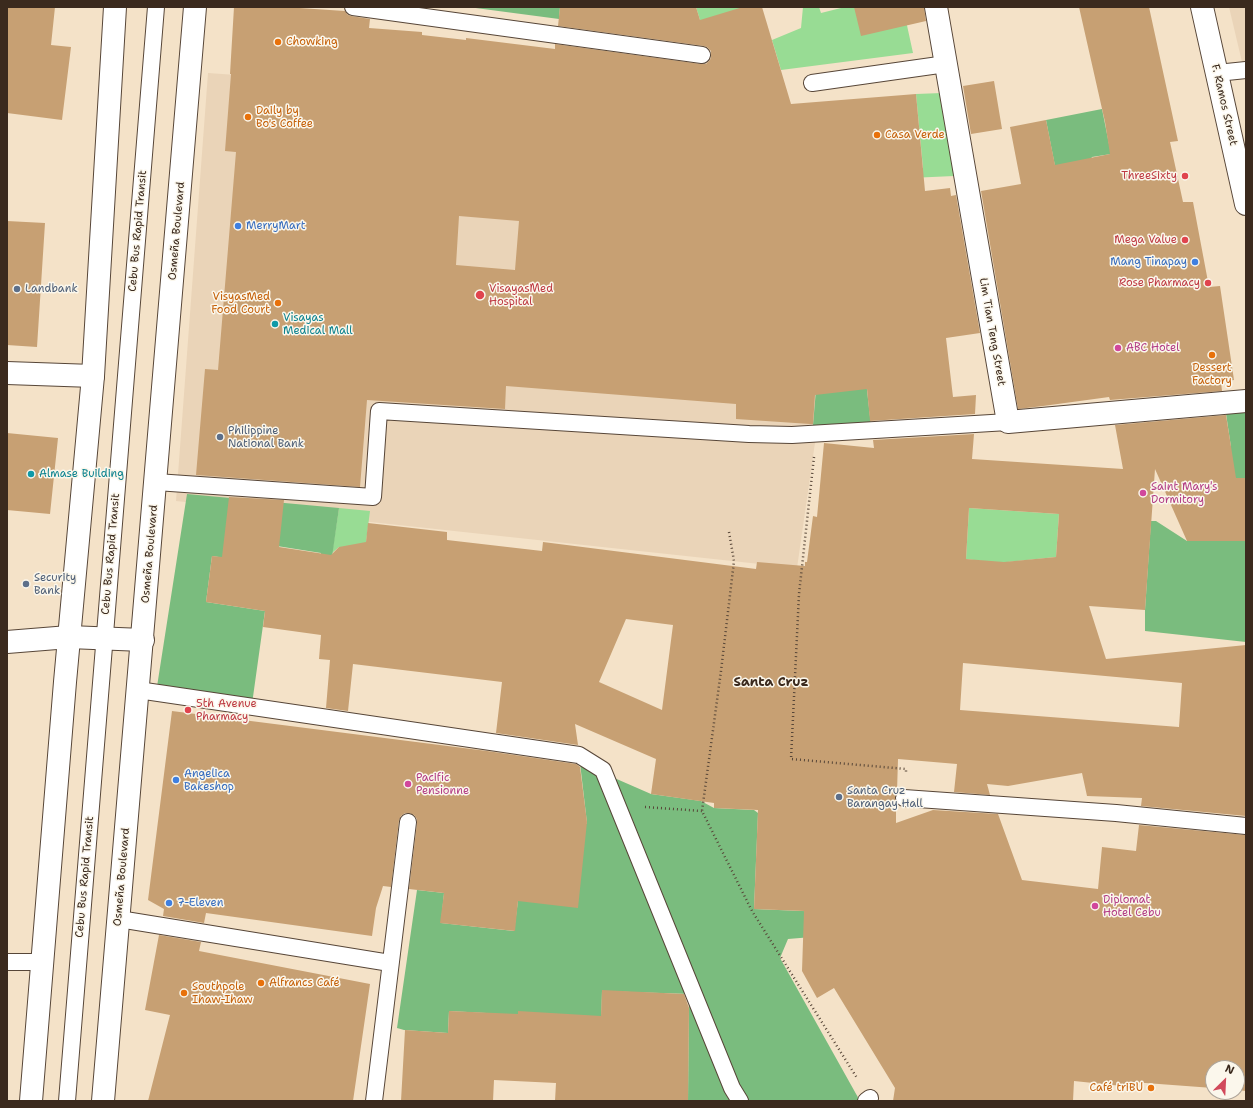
<!DOCTYPE html>
<meta charset="utf-8">
<style>
body{margin:0}
#map{position:relative;width:1253px;height:1108px;overflow:hidden;background:#f4e2c8;font-family:"Shantell Sans",sans-serif}
canvas{display:block}
.frame{position:absolute;inset:0;border:8px solid #3b2a1e;pointer-events:none}
.north{position:absolute;left:1205px;top:1060px;width:40px;height:40px;box-sizing:border-box;background:#fbf7ec;border:1px solid #aea59a;border-radius:50%;rotate:24deg;font-size:11px;font-weight:700;line-height:16px;text-align:center;color:#3b2a1e}
.north::after{content:'';display:block;margin:auto;width:14px;height:18px;background:#d1495b;clip-path:polygon(50% 0,100% 100%,50% 72%,0 100%)}
</style>
<div id="map">
<canvas width="1253" height="1108"></canvas>
<div class="frame"></div>
<div class="north">N</div>
</div>
<script>
const ctx = document.querySelector('canvas').getContext('2d');
ctx.lineJoin = 'round';
function fill(path, color) { ctx.fillStyle = color; ctx.fill(path, 'evenodd'); }
const poly = rows => new Path2D(rows.map(r => 'M' + r).join(''));
function trace(path, color, width, dash) { ctx.strokeStyle = color; ctx.lineWidth = width; ctx.lineCap = dash ? 'butt' : 'round'; ctx.setLineDash(dash || []); ctx.stroke(path); }
function write(font, color, halo, rows, align = 'center') {
  ctx.font = font + ' "Shantell Sans",sans-serif'; ctx.lineWidth = 3; ctx.setLineDash([]); ctx.textBaseline = 'middle'; ctx.strokeStyle = halo; ctx.fillStyle = color; for (const [text, x, y, turn = 0] of rows) {
    ctx.save(); ctx.translate(x, y); ctx.rotate((+turn || 0) * Math.PI / 180); ctx.textAlign = isNaN(turn) ? turn : align; if (halo) ctx.strokeText(text, 0, 0); ctx.fillText(text, 0, 0); ctx.restore();
  }
}
fill(poly([
 [1229,7,1246,7,1246,79],
 [208,73,321,81,822,394,797,568,176,501]
]), '#ead4b8');
fill(poly([
 [696,7,742,7,705,36],
 [803,7,819,7,821,13,845,7,903,7,913,53,781,70,772,40,801,28],
 [942,93,954,176,888,179,887,171,923,168,916,94],
 [339,508,370,511,364,558,339,547,332,553],
 [969,508,1059,514,1056,557,998,563,966,559]
]), '#98dc94');
fill(poly([
 [468,7,560,7,559,19],
 [1102,109,1111,154,1092,157,1064,212,1046,120],
 [866,381,871,426,813,425,816,390],
 [1246,405,1246,478,1204,480,1231,447,1225,407],
 [187,494,339,508,330,571,319,570,321,553,277,546,274,565,212,556,206,602,265,611,252,704,156,693],
 [1151,521,1156,521,1187,541,1246,541,1246,642,1145,631,1145,610],
 [580,763,651,794,701,801,714,808,754,810,758,813,754,909,826,912,824,936,788,939,780,958,860,1101,688,1101,689,994,602,991,599,1101,516,1042,486,1013,449,1011,448,1033,404,1030,397,1028,417,890,444,893,441,923,514,931,518,901,587,823]
]), '#7abc7e');
fill(poly([
 [7,7,55,7,51,45,71,47,62,120,7,113],
 [234,7,284,7,345,11,348,15,351,16,370,19,369,28,422,32,422,35,466,40,466,38,555,49,555,44,701,64,706,64,710,60,711,57,711,51,707,47,704,46,558,26,560,7,696,7,700,20,743,7,762,7,791,104,916,94,925,191,950,188,951,196,956,195,980,333,946,338,953,397,976,395,975,414,870,421,867,389,815,395,813,424,810,424,736,419,736,404,506,386,505,409,367,400,360,487,196,475,205,369,218,370,236,152,225,151,231,74,230,74],
 [459,216,519,221,515,270,456,265],
 [854,7,924,7,926,21,861,36],
 [1079,7,1149,7,1178,141,1170,142,1183,202,1193,202,1209,287,1220,286,1234,380,1221,382,1222,391,1110,400,1109,397,1043,406,1018,409,981,191,1021,184,1010,127,1046,120,1055,165,1110,154,1105,122],
 [994,81,1002,129,971,134,963,86],
 [7,221,45,223,37,347,7,345],
 [1226,415,1236,478,1246,478,1246,541,1187,541,1155,469,1145,610,1089,606,1106,659,1246,645,1246,816,1141,806,1142,798,1087,796,1082,773,1008,786,987,784,990,795,954,792,957,764,898,759,897,792,895,798,896,803,896,823,933,810,998,814,1022,880,1098,889,1102,847,1136,851,1139,825,1246,835,1246,1091,1237,1090,1237,1068,1213,1068,1213,1088,1132,1082,1132,1087,1074,1081,1073,1101,893,1101,895,1088,834,988,817,998,802,971,804,911,754,909,758,810,714,808,714,803,651,794,656,759,575,724,578,745,496,733,502,682,353,664,348,711,326,708,330,660,319,659,321,635,263,627,265,611,206,602,212,556,222,557,229,497,284,500,279,547,331,555,339,547,366,542,368,523,447,532,447,540,542,551,543,542,756,569,757,562,805,566,805,562,807,562,813,516,817,517,824,443,874,448,873,440,974,434,972,459,1123,469,1115,425],
 [969,508,1059,514,1056,557,1004,562,966,559],
 [626,619,673,625,662,710,599,682],
 [963,663,1182,683,1179,727,960,710],
 [7,433,58,438,50,514,7,510],
 [172,711,487,751,576,764,580,767,587,822,578,908,518,901,515,931,440,923,444,893,409,889,417,823,417,819,414,815,409,813,405,813,401,816,399,820,391,887,383,886,376,908,372,936,206,913,204,923,163,916,164,909,148,900],
 [159,935,201,942,199,951,370,984,353,1101,148,1101,170,1015,145,1010],
 [602,990,684,994,689,1008,688,1101,555,1101,556,1083,494,1080,493,1101,401,1101,405,1030,448,1033,449,1011,518,1014,518,1011,601,1016]
]), '#c7a073');
const service = poly([
 [353,7,702,55],
 [1217,73,1246,70],
 [812,83,946,64],
 [156,482,373,497,379,411,749,434,792,435,1008,422],
 [138,690,579,755,603,770,732,1088,740,1101],
 [904,798,1116,813,1246,826],
 [119,919,390,963],
 [7,962,42,962],
 [67,1101,156,7],
 [374,1101,408,822],
 [866,1101,870,1098]
]);
const minor = poly([
 [936,7,1008,422,1246,401],
 [7,373,93,376]
]);
const tertiary = poly([
 [1202,7,1246,204],
 [7,642,69,637,143,640]
]);
const secondary = poly([
 [31,1101,65,682,93,376,115,7],
 [103,1101,195,7]
]);
trace(service, '#574638', 18);
trace(minor, '#574638', 24);
trace(tertiary, '#574638', 24);
trace(secondary, '#574638', 24);
trace(poly([
 [814,457,799,594,791,759,906,769,906,773],
 [729,532,734,561,721,671,702,811,752,911,857,1078],
 [645,807,702,811]
]), '#574638', 2.5, [1, 3]);
trace(service, '#fff', 16);
trace(minor, '#fff', 22);
trace(tertiary, '#fff', 22);
trace(secondary, '#fff', 22);
for (const [x, y, r, color] of [
 [278,42,4,"#e8710a"],
 [248,117,4,"#e8710a"],
 [877,135,4,"#e8710a"],
 [1185,176,4,"#e0444e"],
 [238,226,4,"#3f7fe0"],
 [1185,240,4,"#e0444e"],
 [1195,262,4,"#3f7fe0"],
 [1208,283,4,"#e0444e"],
 [17,289,4,"#5c6f8a"],
 [480,295,5,"#e0444e"],
 [278,303,4,"#e8710a"],
 [275,324,4,"#0f9aa8"],
 [1118,348,4,"#d1479c"],
 [1212,355,4,"#e8710a"],
 [220,437,4,"#5c6f8a"],
 [31,474,4,"#0f9aa8"],
 [1143,493,4,"#d1479c"],
 [26,584,4,"#5c6f8a"],
 [188,710,4,"#e0444e"],
 [176,780,4,"#3f7fe0"],
 [408,784,4,"#d1479c"],
 [839,797,4,"#5c6f8a"],
 [169,903,4,"#3f7fe0"],
 [1095,906,4,"#d1479c"],
 [261,983,4,"#e8710a"],
 [184,993,4,"#e8710a"],
 [1151,1088,4,"#e8710a"]
]) { const dot = new Path2D(); dot.arc(x, y, r, 0, 2 * Math.PI); ctx.fillStyle = color; ctx.fill(dot); trace(dot, '#fbf7ec', 1.5); }
write('11px', '#c56008', '#fbf7ec', [
 ["Chowking",286,42],
 ["Daily by",256,111],
 ["Bo's Coffee",256,124],
 ["Casa Verde",885,135],
 ["VisyasMed",270,297,"right"],
 ["Food Court",270,310,"right"],
 ["Dessert",1212,368,"center"],
 ["Factory",1212,381,"center"],
 ["Alfrancs Café",269,983],
 ["Southpole",192,987],
 ["Ihaw-Ihaw",192,1000],
 ["Café triBU",1143,1088,"right"]
], 'left');
write('11px', '#3b2a1e', '#fbf7ec', [
 ["F. Ramos Street",1224,105,77],
 ["Cebu Bus Rapid Transit",138,231,-85],
 ["Osmeña Boulevard",177,231,-85],
 ["Lim Tian Teng Street",992,332,80],
 ["Cebu Bus Rapid Transit",111,554,-85],
 ["Osmeña Boulevard",150,554,-85],
 ["Cebu Bus Rapid Transit",85,877,-85],
 ["Osmeña Boulevard",122,877,-85]
]);
write('11px', '#be3a42', '#fbf7ec', [
 ["ThreeSixty",1177,176],
 ["Mega Value",1177,240],
 ["Rose Pharmacy",1200,283],
 ["VisayasMed",489,289,"left"],
 ["Hospital",489,302,"left"],
 ["5th Avenue",196,704,"left"],
 ["Pharmacy",196,717,"left"]
], 'right');
write('11px', '#366cbe', '#fbf7ec', [
 ["MerryMart",246,226],
 ["Mang Tinapay",1187,262,"right"],
 ["Angelica",184,774],
 ["Bakeshop",184,787],
 ["7-Eleven",177,903]
], 'left');
write('11px', '#4e5e75', '#fbf7ec', [
 ["Landbank",25,289],
 ["Philippine",228,431],
 ["National Bank",228,444],
 ["Security",34,578],
 ["Bank",34,591],
 ["Santa Cruz",847,791],
 ["Barangay Hall",847,804]
], 'left');
write('11px', '#0d838f', '#fbf7ec', [
 ["Visayas",283,318],
 ["Medical Mall",283,331],
 ["Almase Building",39,474]
], 'left');
write('11px', '#b23c85', '#fbf7ec', [
 ["ABC Hotel",1126,348],
 ["Saint Mary's",1151,487],
 ["Dormitory",1151,500],
 ["Pacific",416,778],
 ["Pensionne",416,791],
 ["Diplomat",1103,900],
 ["Hotel Cebu",1103,913]
], 'left');
write('bold 13px', '#3b2a1e', '#fbf7ec', [
 ["Santa Cruz",771,683]
]);
</script>
